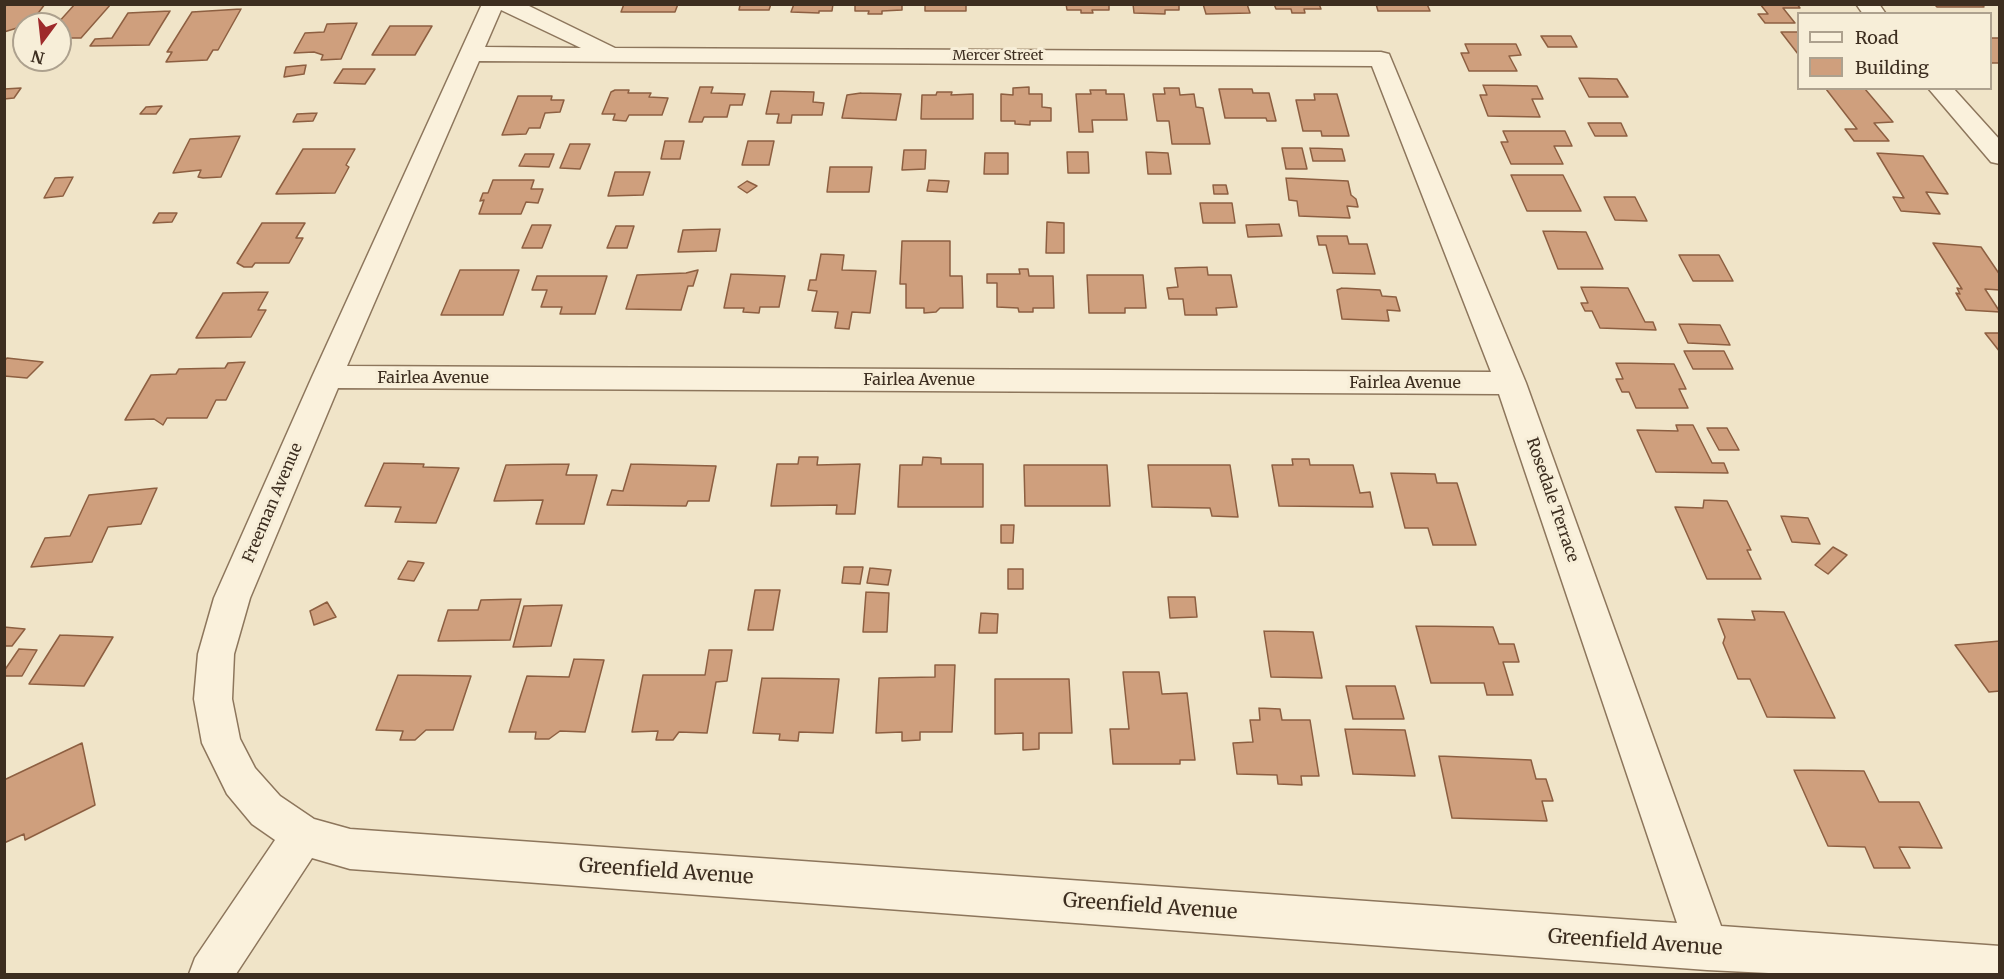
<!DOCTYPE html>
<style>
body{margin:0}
#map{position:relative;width:2004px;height:979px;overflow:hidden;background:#f0e4c8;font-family:Merriweather,serif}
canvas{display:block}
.frame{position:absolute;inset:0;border:6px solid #3d2e20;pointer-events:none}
.legend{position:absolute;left:1797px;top:12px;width:195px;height:78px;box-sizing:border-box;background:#f7eed8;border:2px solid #ada18e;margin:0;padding:8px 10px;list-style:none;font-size:18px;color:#3d2e20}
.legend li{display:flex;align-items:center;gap:12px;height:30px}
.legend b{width:30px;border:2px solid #ada18e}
.north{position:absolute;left:12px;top:12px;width:60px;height:60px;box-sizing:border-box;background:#f7eed8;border:2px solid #ada18e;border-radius:50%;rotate:195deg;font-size:16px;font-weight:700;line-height:24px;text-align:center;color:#3d2e20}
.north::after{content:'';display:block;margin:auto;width:21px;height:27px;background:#9e2a2b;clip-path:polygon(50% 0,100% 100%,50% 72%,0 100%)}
</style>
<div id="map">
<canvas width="2004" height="979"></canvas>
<div class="frame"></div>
<ul class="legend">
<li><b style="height:8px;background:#faf1dc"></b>Road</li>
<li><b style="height:16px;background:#cf9f7d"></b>Building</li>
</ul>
<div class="north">N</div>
</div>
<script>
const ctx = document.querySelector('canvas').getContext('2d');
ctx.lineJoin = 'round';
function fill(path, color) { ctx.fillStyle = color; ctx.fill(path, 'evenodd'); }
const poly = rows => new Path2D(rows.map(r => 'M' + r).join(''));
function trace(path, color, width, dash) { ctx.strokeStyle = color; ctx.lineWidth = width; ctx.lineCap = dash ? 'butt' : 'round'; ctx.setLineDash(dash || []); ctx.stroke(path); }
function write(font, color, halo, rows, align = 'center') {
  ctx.font = font + ' Merriweather,serif'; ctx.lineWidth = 6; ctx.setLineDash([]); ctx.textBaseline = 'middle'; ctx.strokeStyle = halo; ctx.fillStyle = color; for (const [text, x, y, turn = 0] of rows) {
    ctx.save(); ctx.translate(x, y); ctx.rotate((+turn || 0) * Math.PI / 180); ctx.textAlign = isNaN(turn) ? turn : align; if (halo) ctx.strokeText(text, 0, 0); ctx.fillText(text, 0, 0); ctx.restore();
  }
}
const building = poly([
 [7,4,45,4,30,24,4,32,4,8,7,4],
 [75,4,111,4,81,38,70,38,60,46,60,24,57,24,75,4],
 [624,4,678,4,675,12,621,12,624,4],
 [771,4,769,10,739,10,740,5,720,5,771,4],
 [794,4,833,4,832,11,819,11,819,13,791,12,794,4],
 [855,4,902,4,902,10,882,11,882,14,868,14,869,11,855,11,855,4],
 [925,4,999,4,966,5,966,11,925,11,925,4],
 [1066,4,1109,4,1109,10,1092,10,1093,13,1081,13,1081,10,1067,10,1066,4],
 [1133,4,1179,4,1179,10,1165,10,1165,14,1134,13,1133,4],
 [1203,4,1247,4,1250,13,1206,14,1203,4],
 [1274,4,1319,4,1321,9,1304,9,1305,13,1292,13,1291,9,1276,9,1274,4],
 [1376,4,1427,4,1430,11,1378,11,1376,4],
 [1760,4,1797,4,1800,8,1783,8,1795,23,1765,23,1758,14,1768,14,1760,4],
 [1934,4,1982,4,1984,7,1937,7,1934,4],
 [241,9,218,50,213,50,207,60,166,62,172,52,167,52,192,12,241,9],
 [170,11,149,45,90,46,95,39,112,38,128,13,170,11],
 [357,23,341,59,321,60,323,55,314,52,294,53,305,33,324,32,327,24,357,23],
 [390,26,432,26,415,55,372,55,390,26],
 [1781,32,1798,32,1798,54,1781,32],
 [1541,36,1571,36,1577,47,1548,47,1541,36],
 [1990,38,2000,38,2000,63,1990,63,1990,38],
 [1465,44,1516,44,1521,55,1509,56,1517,71,1469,71,1461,53,1469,53,1465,44],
 [306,65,304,74,284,77,286,67,306,65],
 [343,69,375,69,365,84,334,83,343,69],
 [1579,78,1617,79,1628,97,1589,97,1579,78],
 [1483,85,1537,86,1543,99,1532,99,1540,117,1488,116,1480,95,1487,95,1483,85],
 [700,87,713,87,711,93,745,94,742,105,730,105,727,117,704,117,702,122,689,122,700,87],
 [1029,87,1029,94,1042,94,1042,107,1051,108,1051,121,1030,121,1030,125,1015,124,1015,121,1001,121,1001,94,1013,95,1013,88,1029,87],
 [21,88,14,98,4,99,4,89,21,88],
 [1164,88,1179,88,1180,95,1194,94,1196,107,1203,108,1210,144,1172,144,1169,121,1157,121,1153,94,1165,94,1164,88],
 [1219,89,1252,89,1253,93,1269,93,1276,121,1267,121,1266,118,1225,118,1219,89],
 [1826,89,1865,89,1893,122,1874,123,1889,141,1854,141,1845,129,1857,129,1826,89],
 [615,90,629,90,628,93,651,93,649,97,668,98,662,115,629,115,626,121,613,120,615,114,602,114,611,92,615,90],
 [1090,90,1106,90,1106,94,1124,94,1127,120,1092,120,1093,132,1079,132,1076,94,1091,94,1090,90],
 [771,91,814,92,813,102,824,103,822,115,792,115,791,123,777,123,779,114,766,114,771,91],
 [937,92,952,92,951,95,973,94,973,119,921,119,922,95,936,95,937,92],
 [861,93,901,94,896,120,842,118,847,95,861,93],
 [1314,94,1337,94,1349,136,1322,136,1321,131,1303,131,1296,100,1315,100,1314,94],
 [518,96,552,96,551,100,564,100,560,112,545,113,540,128,529,128,526,134,502,135,518,96],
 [162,106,156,114,140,114,146,107,162,106],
 [317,113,313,121,293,122,297,114,317,113],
 [1588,123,1621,123,1627,136,1595,136,1588,123],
 [1503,131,1565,131,1572,146,1554,146,1563,164,1511,164,1501,142,1508,142,1503,131],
 [240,136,221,177,203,178,198,177,201,170,173,173,190,139,240,136],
 [665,141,684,141,680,159,661,159,665,141],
 [748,141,774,141,769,165,742,165,748,141],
 [570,144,590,144,580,169,560,168,570,144],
 [1282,148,1302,148,1307,169,1286,169,1282,148],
 [1310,148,1342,149,1345,161,1313,161,1310,148],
 [303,149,355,149,346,165,349,167,335,193,276,194,303,149],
 [904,150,926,150,925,169,902,170,904,150],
 [1067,152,1088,152,1089,173,1068,173,1067,152],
 [1146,152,1168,153,1171,174,1148,174,1146,152],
 [985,153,1008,153,1008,174,984,174,985,153],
 [1877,153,1923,156,1948,194,1926,192,1940,214,1901,211,1893,197,1904,198,1877,153],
 [525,154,554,154,549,167,519,166,525,154],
 [830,167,872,167,869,192,827,192,830,167],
 [615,172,650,172,643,195,608,196,615,172],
 [1511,175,1563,175,1581,211,1527,211,1511,175],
 [73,177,63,196,44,198,55,178,73,177],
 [1286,178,1348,181,1351,195,1356,199,1358,207,1347,206,1350,218,1299,216,1297,201,1289,200,1286,178],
 [493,180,534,180,531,189,543,189,538,203,526,202,521,214,479,214,484,200,480,201,483,193,488,193,493,180],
 [929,180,949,181,947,192,927,191,929,180],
 [747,181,757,186,747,193,738,187,747,181],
 [1213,185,1226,185,1228,194,1214,194,1213,185],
 [1604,197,1635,197,1647,221,1615,220,1604,197],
 [1200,203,1232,203,1235,223,1203,223,1200,203],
 [159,213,177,213,172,222,153,223,159,213],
 [1047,222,1064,223,1064,253,1046,253,1047,222],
 [262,223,305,223,296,238,303,238,289,263,255,263,252,267,244,267,237,263,262,223],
 [1279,224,1282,236,1248,237,1246,225,1279,224],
 [532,225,551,225,542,248,522,248,532,225],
 [616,226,634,226,627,248,607,248,616,226],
 [720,229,716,251,678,252,683,230,720,229],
 [1543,231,1586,232,1603,269,1558,269,1543,231],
 [1317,236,1347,236,1349,244,1367,244,1375,274,1333,273,1326,245,1319,245,1317,236],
 [902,241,950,241,950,276,962,276,963,308,940,308,936,312,924,313,924,308,906,308,906,284,900,284,902,241],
 [1933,243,1981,247,2000,275,2000,290,1985,289,2000,312,1966,310,1956,293,1960,294,1957,288,1962,289,1933,243],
 [821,254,844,255,842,270,876,271,870,313,852,312,849,329,835,328,838,312,812,311,817,291,808,290,810,280,816,280,821,254],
 [1679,255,1719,255,1733,281,1693,281,1679,255],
 [1207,267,1208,275,1231,275,1237,307,1216,308,1217,315,1185,315,1183,299,1169,299,1167,288,1178,287,1175,268,1207,267],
 [1019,269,1028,269,1029,276,1053,276,1054,308,1033,308,1033,312,1019,312,1018,308,997,307,997,283,987,283,987,274,1020,274,1019,269],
 [460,270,519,270,503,315,441,315,460,270],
 [698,270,693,286,688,286,681,310,626,309,637,275,686,273,698,270],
 [731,274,785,276,779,307,760,307,759,313,743,312,744,308,724,308,731,274],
 [1087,275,1143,275,1146,308,1125,308,1125,313,1089,313,1087,275],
 [537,276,607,276,595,314,560,314,562,307,541,307,547,290,532,290,537,276],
 [1581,287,1628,288,1645,322,1653,322,1656,330,1600,328,1592,311,1585,311,1581,303,1588,303,1581,287],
 [1342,288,1380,290,1382,296,1396,297,1400,311,1387,310,1389,321,1342,319,1337,290,1342,288],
 [268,292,258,310,266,310,251,337,196,338,223,293,268,292],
 [1679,324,1720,325,1730,345,1688,343,1679,324],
 [1985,333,2000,333,2000,352,1985,333],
 [1684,351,1724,351,1733,369,1693,369,1684,351],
 [7,358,43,362,27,378,4,376,4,361,7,358],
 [245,362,226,400,216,400,207,418,167,418,163,425,154,419,125,420,151,375,176,374,179,369,225,368,228,363,245,362],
 [1616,363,1674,364,1686,389,1679,389,1688,408,1636,408,1629,392,1622,392,1616,379,1623,379,1616,363],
 [1676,425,1693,425,1712,463,1724,463,1728,473,1656,472,1637,430,1678,431,1676,425],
 [1707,428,1727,428,1739,450,1719,450,1707,428],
 [799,457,818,457,817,465,860,464,855,514,836,514,837,505,771,506,777,464,798,464,799,457],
 [923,457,941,458,941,464,983,464,983,507,898,507,900,465,922,465,923,457],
 [1292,459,1309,459,1310,465,1353,465,1360,493,1370,492,1373,507,1279,506,1272,465,1293,465,1292,459],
 [384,463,424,464,423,467,459,468,436,523,395,522,401,507,365,506,384,463],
 [569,464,566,475,597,475,584,524,536,524,543,500,494,501,506,465,569,464],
 [631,464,716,466,709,501,688,501,686,506,607,505,612,490,623,491,631,464],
 [1024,465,1107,465,1110,506,1025,506,1024,465],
 [1148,465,1230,465,1238,517,1212,516,1210,508,1152,507,1148,465],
 [1391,473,1435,474,1437,483,1457,483,1476,545,1433,545,1428,528,1405,528,1391,473],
 [157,488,141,524,108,527,92,562,31,567,45,538,70,536,89,495,157,488],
 [1704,500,1727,501,1751,550,1747,550,1761,579,1707,579,1675,507,1703,508,1704,500],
 [1781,516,1808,518,1820,544,1792,542,1781,516],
 [1001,525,1014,525,1013,543,1001,543,1001,525],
 [1833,547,1847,555,1828,574,1815,565,1833,547],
 [408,561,424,563,414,581,398,579,408,561],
 [844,567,863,567,860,584,842,583,844,567],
 [870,568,891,570,888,585,867,583,870,568],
 [1008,569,1023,569,1023,589,1008,589,1008,569],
 [755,590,780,590,773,630,748,630,755,590],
 [866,592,889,593,887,632,863,632,866,592],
 [1168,597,1195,597,1197,617,1170,618,1168,597],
 [521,599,510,640,438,641,448,610,478,610,481,600,521,599],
 [327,602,336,617,314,625,310,611,327,602],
 [562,605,551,646,513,647,524,606,562,605],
 [1752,611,1784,612,1835,718,1767,717,1750,679,1738,679,1723,643,1725,637,1718,619,1755,620,1752,611],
 [981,613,998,614,997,633,979,633,981,613],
 [1416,626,1493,627,1499,644,1514,644,1519,662,1503,662,1513,695,1487,695,1484,683,1431,683,1416,626],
 [4,627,25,629,12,646,4,646,4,627],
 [1264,631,1313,632,1322,678,1271,677,1264,631],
 [60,635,113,637,84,686,29,684,60,635],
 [2000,641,2000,691,1989,692,1955,645,2000,641],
 [19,649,37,650,22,676,4,676,4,671,19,649],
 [709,650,732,650,727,681,716,682,707,733,679,732,673,740,656,740,658,731,632,732,643,675,705,675,709,650],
 [574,659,604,660,585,732,560,731,549,739,535,739,536,732,509,732,527,676,569,677,574,659],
 [935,665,955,665,952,732,920,732,920,740,902,741,902,732,876,733,879,678,935,677,935,665],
 [1123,672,1159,672,1162,694,1187,693,1195,760,1180,760,1180,764,1113,764,1110,729,1129,729,1123,672],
 [398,675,471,676,453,730,426,730,415,740,400,740,403,731,376,730,398,675],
 [762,678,839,679,833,733,799,732,798,741,779,740,780,734,753,733,762,678],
 [995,679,1069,679,1072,733,1039,733,1039,749,1023,750,1023,733,995,734,995,679],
 [1346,686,1395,686,1404,719,1353,719,1346,686],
 [1259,708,1280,709,1282,720,1310,720,1319,776,1301,776,1302,785,1278,784,1277,775,1237,774,1233,743,1253,742,1250,720,1260,720,1259,708],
 [1345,729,1405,730,1415,776,1353,774,1345,729],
 [82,743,95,805,25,840,24,834,4,843,4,780,82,743],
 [1439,756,1531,760,1536,779,1546,779,1553,801,1542,801,1547,821,1452,818,1439,756],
 [1794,770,1864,771,1879,802,1919,802,1942,848,1899,847,1910,868,1874,868,1865,847,1828,846,1794,770]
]);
fill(building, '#cf9f7d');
trace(building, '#8d5f41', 1.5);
const minor = poly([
 [482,4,525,4,615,48,1381,52,1389,54,1526,383,1721,926,2000,946,2000,974,1789,974,1707,970,350,869,312,858,236,974,189,974,195,958,275,840,252,824,227,794,202,743,194,699,198,654,214,598,312,377,482,4],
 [501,10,581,48,485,47,501,10],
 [479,61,1372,66,1491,372,347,366,479,61],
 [338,388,1499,394,1677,923,350,829,314,819,280,796,255,768,240,739,232,699,234,654,250,598,338,388],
 [1856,4,1879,4,1886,14,1863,14,1856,4],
 [1928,88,1953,88,2000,140,2000,164,1991,162,1928,88]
]);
trace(minor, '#8d765c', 3);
fill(minor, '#faf1dc');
write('14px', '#3d2e20', '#f7eed8', [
 ["Mercer Street",998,56]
]);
write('16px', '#3d2e20', '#f7eed8', [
 ["Fairlea Avenue",433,378],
 ["Fairlea Avenue",919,380],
 ["Fairlea Avenue",1405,383],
 ["Rosedale Terrace",1552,500,71],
 ["Freeman Avenue",273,503,-67]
]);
write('20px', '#3d2e20', '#f7eed8', [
 ["Greenfield Avenue",666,872,4],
 ["Greenfield Avenue",1150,907,4],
 ["Greenfield Avenue",1635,943,4]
]);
</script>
